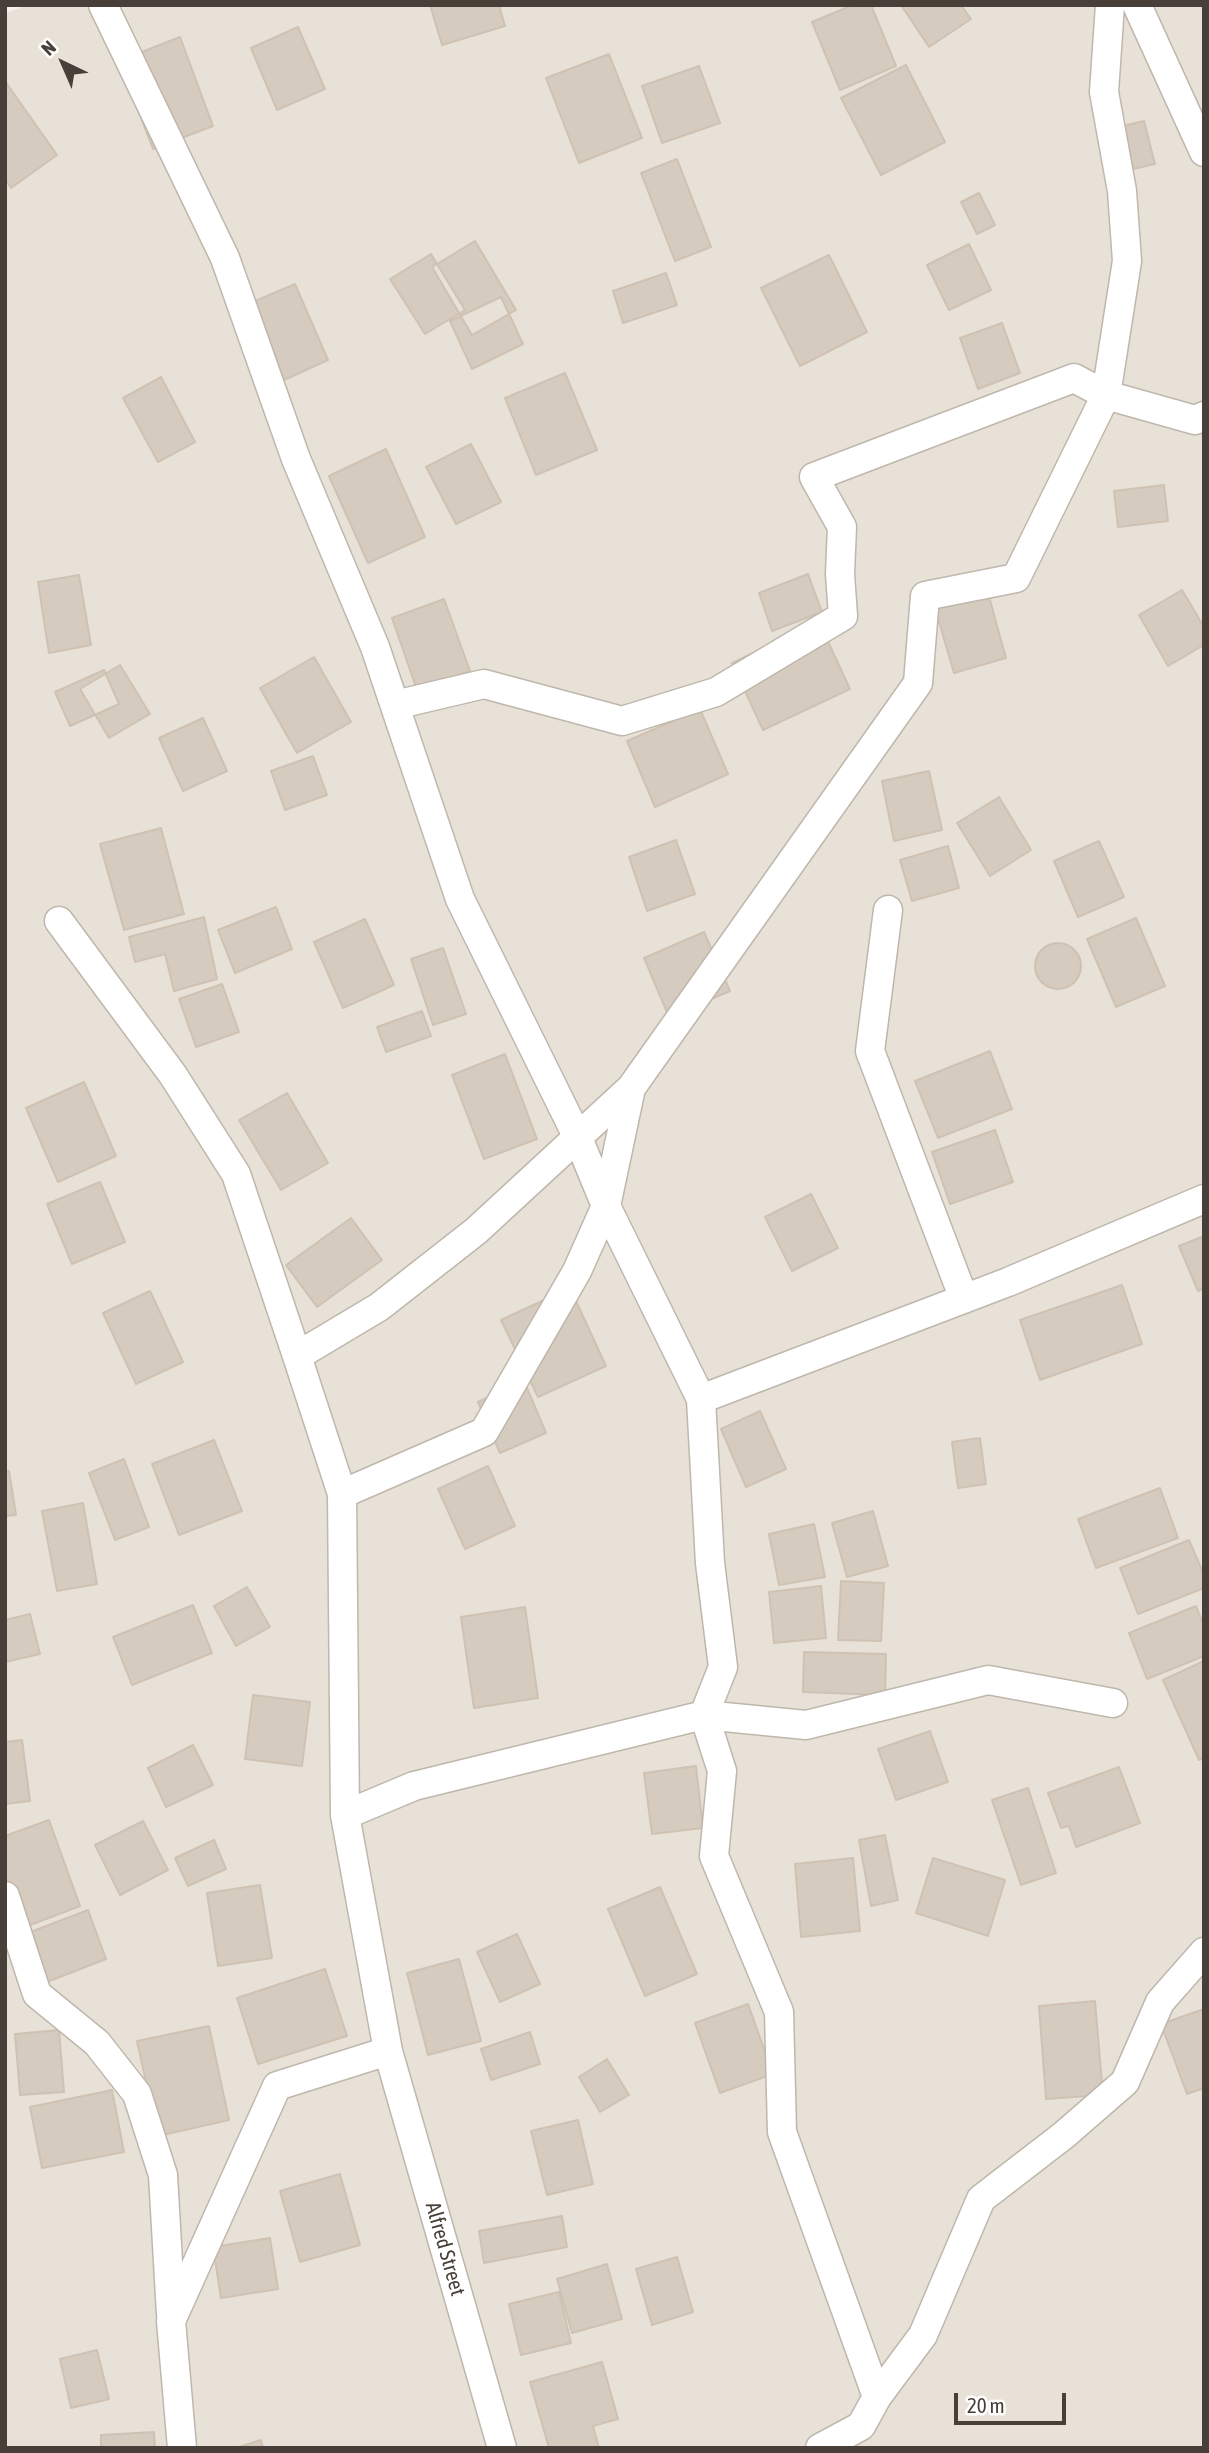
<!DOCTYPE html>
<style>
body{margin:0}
#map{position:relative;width:1209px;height:2453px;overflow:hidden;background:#f4f0ea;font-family:"Asap Condensed",sans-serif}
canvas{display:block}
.frame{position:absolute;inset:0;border:7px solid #484038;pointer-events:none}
.north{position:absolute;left:28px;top:28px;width:70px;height:70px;-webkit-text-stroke:5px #fff;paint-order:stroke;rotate:316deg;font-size:19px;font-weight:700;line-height:28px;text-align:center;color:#484038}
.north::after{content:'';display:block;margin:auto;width:24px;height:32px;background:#484038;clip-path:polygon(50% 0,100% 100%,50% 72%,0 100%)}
.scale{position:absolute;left:954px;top:2393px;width:112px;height:32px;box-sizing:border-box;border:4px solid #484038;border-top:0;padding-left:9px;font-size:21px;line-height:24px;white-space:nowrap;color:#484038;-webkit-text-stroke:5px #fff;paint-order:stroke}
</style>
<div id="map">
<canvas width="1209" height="2453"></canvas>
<div class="frame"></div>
<div class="north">N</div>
<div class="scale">20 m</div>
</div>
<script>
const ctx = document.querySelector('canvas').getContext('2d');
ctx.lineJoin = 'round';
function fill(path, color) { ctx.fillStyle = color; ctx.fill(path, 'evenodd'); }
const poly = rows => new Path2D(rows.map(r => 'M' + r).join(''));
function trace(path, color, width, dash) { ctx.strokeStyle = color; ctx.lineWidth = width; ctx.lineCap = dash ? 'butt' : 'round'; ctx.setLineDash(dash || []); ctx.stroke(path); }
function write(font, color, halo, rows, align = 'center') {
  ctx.font = font + ' "Asap Condensed",sans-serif'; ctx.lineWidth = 6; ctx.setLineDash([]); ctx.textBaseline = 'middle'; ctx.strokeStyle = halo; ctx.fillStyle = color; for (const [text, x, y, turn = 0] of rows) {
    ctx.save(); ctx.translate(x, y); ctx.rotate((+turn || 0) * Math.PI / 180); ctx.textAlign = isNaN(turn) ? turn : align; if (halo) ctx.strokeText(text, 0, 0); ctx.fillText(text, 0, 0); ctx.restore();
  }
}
fill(poly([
 [29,5,1204,5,1204,2448,5,2448,5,13]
]), '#e8e1d8');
const building = poly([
 [430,5,499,5,505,26,442,45,430,5],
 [853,5,871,5,896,66,840,90,812,22,853,5],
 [901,5,961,5,971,19,929,47,901,5],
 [298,27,325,89,277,110,251,48,298,27],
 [180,37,213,126,153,149,119,61,180,37],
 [609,54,642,138,579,163,546,78,609,54],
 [906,65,945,142,881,175,841,98,906,65],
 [699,66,720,123,662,143,642,86,699,66],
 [5,81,57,155,11,188,5,179,5,81],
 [1144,121,1155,164,1124,171,1114,128,1144,121],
 [677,159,711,247,675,261,641,173,677,159],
 [979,193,995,225,977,234,961,202,979,193],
 [475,241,516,310,472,335,432,267,475,241],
 [969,244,991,290,949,310,927,265,969,244],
 [431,254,465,310,425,334,390,279,431,254],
 [829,255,867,332,800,366,761,288,829,255],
 [666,273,677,305,623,323,613,291,666,273],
 [295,284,328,360,273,385,239,308,295,284],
 [501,297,523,344,472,369,450,321,501,297],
 [1002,323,1020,373,978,389,960,338,1002,323],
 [565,373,597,450,536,475,505,398,565,373],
 [161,377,195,442,158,462,123,398,161,377],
 [471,444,501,502,456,524,426,467,471,444],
 [386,449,425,537,368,563,329,476,386,449],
 [1164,485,1168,521,1118,527,1114,491,1164,485],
 [808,574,822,612,772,631,759,593,808,574],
 [79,575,91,645,49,653,38,582,79,575],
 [1182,590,1204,627,1204,645,1168,666,1139,615,1182,590],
 [988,593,1006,658,954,673,935,608,988,593],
 [444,599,470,671,417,690,392,618,444,599],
 [819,622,850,689,763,730,732,663,819,622],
 [314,657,351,722,297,753,260,688,314,657],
 [120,665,150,714,109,738,80,689,120,665],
 [104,670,119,704,70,726,55,692,104,670],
 [700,709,728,774,655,807,627,741,700,709],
 [203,718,227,771,183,791,159,738,203,718],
 [313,756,327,795,285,810,271,771,313,756],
 [929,771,942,830,894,841,882,781,929,771],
 [999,797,1031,850,990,876,957,823,999,797],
 [161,828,184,914,124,930,100,844,161,828],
 [676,840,695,894,647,911,629,857,676,840],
 [1099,841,1124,897,1078,917,1054,861,1099,841],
 [948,846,959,888,912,901,900,860,948,846],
 [276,907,292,949,235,973,218,930,276,907],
 [204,917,217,979,174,991,165,954,135,962,129,937,204,917],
 [1136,918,1165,986,1116,1007,1087,939,1136,918],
 [365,919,394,985,343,1008,314,942,365,919],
 [704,932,730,991,669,1017,644,958,704,932],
 '1035 966a23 23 0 1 1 46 0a23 23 0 1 1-46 0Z',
 [443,948,466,1014,433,1025,411,959,443,948],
 [222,984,239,1032,196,1047,179,999,222,984],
 [422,1011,431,1036,386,1052,377,1027,422,1011],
 [990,1051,1012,1109,938,1138,915,1081,990,1051],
 [505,1054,537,1139,484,1159,452,1075,505,1054],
 [84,1082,116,1156,58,1182,26,1108,84,1082],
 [287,1093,328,1163,281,1190,239,1120,287,1093],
 [995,1130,1013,1182,950,1204,932,1152,995,1130],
 [100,1182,125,1242,72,1264,47,1204,100,1182],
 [811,1194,838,1248,792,1271,765,1217,811,1194],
 [351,1218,382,1260,317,1307,286,1265,351,1218],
 [1204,1236,1204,1288,1198,1291,1179,1246,1204,1236],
 [1122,1285,1142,1344,1040,1380,1020,1320,1122,1285],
 [570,1288,606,1366,538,1397,501,1320,570,1288],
 [150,1291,183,1362,136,1384,103,1313,150,1291],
 [524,1381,546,1433,500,1453,478,1402,524,1381],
 [760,1411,786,1469,746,1487,721,1429,760,1411],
 [980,1438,986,1484,958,1488,952,1442,980,1438],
 [214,1440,242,1511,179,1535,152,1464,214,1440],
 [124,1459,149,1527,115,1540,89,1473,124,1459],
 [488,1466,515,1526,465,1549,438,1489,488,1466],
 [9,1471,16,1515,5,1516,5,1472,9,1471],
 [1160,1488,1178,1538,1096,1568,1078,1519,1160,1488],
 [83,1503,97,1584,57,1591,42,1511,83,1503],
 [873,1511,888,1566,847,1577,832,1523,873,1511],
 [814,1524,825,1577,779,1585,769,1534,814,1524],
 [1189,1540,1204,1575,1204,1588,1138,1614,1120,1568,1189,1540],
 [841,1581,884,1583,881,1641,838,1640,841,1581],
 [821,1586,826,1638,774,1643,769,1592,821,1586],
 [247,1587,270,1627,236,1646,214,1606,247,1587],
 [193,1605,212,1653,132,1685,113,1637,193,1605],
 [1196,1606,1204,1626,1204,1656,1147,1679,1129,1633,1196,1606],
 [525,1607,538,1698,474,1708,461,1617,525,1607],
 [30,1614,40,1654,5,1662,5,1620,30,1614],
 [804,1652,886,1654,885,1695,803,1692,804,1652],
 [1204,1661,1204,1758,1199,1760,1163,1680,1204,1661],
 [253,1695,310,1702,302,1766,245,1759,253,1695],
 [930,1731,948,1782,896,1800,878,1749,930,1731],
 [22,1740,30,1801,5,1804,5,1742,22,1740],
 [193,1745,213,1785,166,1807,148,1768,193,1745],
 [696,1766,703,1828,652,1834,644,1773,696,1766],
 [1119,1767,1140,1823,1076,1847,1069,1826,1061,1828,1048,1793,1119,1767],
 [1028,1788,1056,1873,1021,1885,992,1800,1028,1788],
 [49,1820,80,1906,12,1932,5,1914,5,1836,49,1820],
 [143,1821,168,1870,120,1895,95,1845,143,1821],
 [885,1835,898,1900,871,1906,859,1840,885,1835],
 [214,1840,226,1869,188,1886,175,1858,214,1840],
 [853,1858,860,1931,801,1937,795,1864,853,1858],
 [933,1858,1005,1880,988,1936,916,1913,933,1858],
 [260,1885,272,1958,218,1966,207,1893,260,1885],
 [660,1887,697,1974,645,1996,608,1909,660,1887],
 [88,1910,106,1959,47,1982,28,1933,88,1910],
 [517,1934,540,1984,500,2002,477,1952,517,1934],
 [459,1959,481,2041,428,2055,407,1973,459,1959],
 [325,1969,347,2036,258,2064,237,1998,325,1969],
 [1095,2001,1103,2095,1046,2099,1039,2006,1095,2001],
 [748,2004,773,2074,720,2093,695,2023,748,2004],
 [1204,2009,1204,2088,1187,2094,1161,2024,1204,2009],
 [209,2026,229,2120,158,2136,137,2041,209,2026],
 [59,2030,64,2092,20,2095,15,2034,59,2030],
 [530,2032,540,2064,491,2080,481,2049,530,2032],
 [607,2059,629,2095,600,2112,579,2077,607,2059],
 [112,2090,124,2152,42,2168,30,2107,112,2090],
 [578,2120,593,2184,547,2195,531,2131,578,2120],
 [340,2174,360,2245,300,2262,280,2191,340,2174],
 [562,2216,567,2247,484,2263,479,2231,562,2216],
 [270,2238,278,2289,221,2298,213,2247,270,2238],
 [677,2257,693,2312,652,2325,636,2269,677,2257],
 [607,2264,622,2319,572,2333,557,2279,607,2264],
 [559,2292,571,2343,521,2355,509,2304,559,2292],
 [97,2350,109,2399,71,2408,60,2359,97,2350],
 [602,2362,618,2419,593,2426,599,2448,549,2448,530,2382,602,2362],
 [154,2432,155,2448,101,2448,101,2435,154,2432],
 [261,2440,263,2448,236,2448,261,2440]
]);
fill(building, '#d5cbbf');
trace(building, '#d0c2b3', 2);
const street = poly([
 [103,5,225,258,296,459,375,647,460,899,578,1138,606,1206,701,1399],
 [1137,5,1204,152],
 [395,705,484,684,622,721,716,692,843,616,840,574,842,527,814,477,1074,378,1106,395,1195,420,1204,416],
 [888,910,870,1051,964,1299],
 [59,921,173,1075,236,1174,297,1356],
 [342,1494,297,1356,379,1307,476,1231,631,1088],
 [345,1815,414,1786,704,1715,723,1667,710,1563,701,1399,1008,1282,1204,1199],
 [5,1896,37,1994,97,2043,137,2094,163,2175,171,2314],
 [388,2051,502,2448],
 [877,2397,923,2335,981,2199,1064,2135,1125,2082,1160,2002,1204,1952],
 [182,2448,171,2321,277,2086,388,2051,345,1815,342,1494,484,1432,577,1271,606,1206,631,1088,918,683,925,596,1016,578,1106,395,1127,261,1122,191,1104,92,1110,5],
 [820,2448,861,2426,877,2397,782,2132,779,2012,714,1856,722,1771,704,1715,806,1725,988,1680,1113,1703]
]);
trace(street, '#bfb7ac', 31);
trace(street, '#fff', 28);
write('21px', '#484038', '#fff', [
 ["Alfred Street",445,2249,74]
]);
</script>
